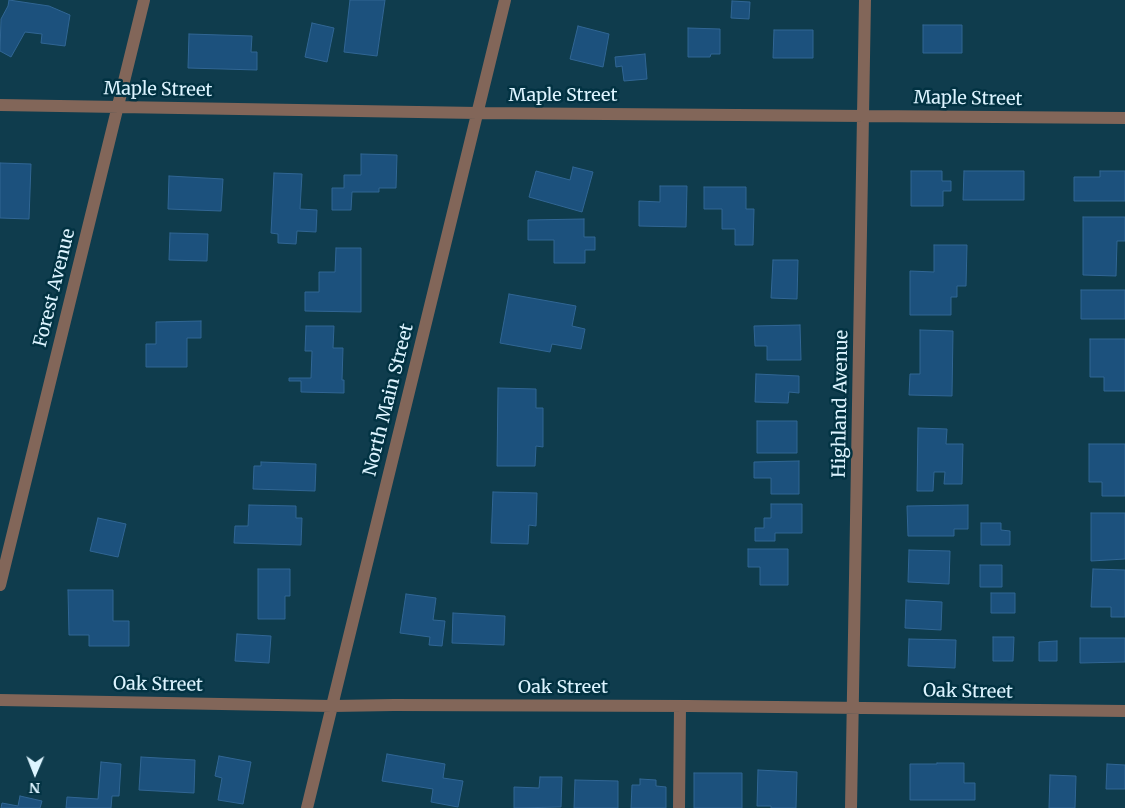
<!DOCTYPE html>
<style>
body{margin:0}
#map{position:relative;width:1125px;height:808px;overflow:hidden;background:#0f3c4d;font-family:Merriweather,serif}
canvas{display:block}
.north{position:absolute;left:10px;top:748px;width:50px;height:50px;-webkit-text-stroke:4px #023242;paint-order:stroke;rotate:181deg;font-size:14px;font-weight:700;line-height:20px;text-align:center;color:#ddf4ff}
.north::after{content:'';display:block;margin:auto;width:18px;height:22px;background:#ddf4ff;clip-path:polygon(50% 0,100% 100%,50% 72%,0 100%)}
</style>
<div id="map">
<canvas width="1125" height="808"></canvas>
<div class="north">N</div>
</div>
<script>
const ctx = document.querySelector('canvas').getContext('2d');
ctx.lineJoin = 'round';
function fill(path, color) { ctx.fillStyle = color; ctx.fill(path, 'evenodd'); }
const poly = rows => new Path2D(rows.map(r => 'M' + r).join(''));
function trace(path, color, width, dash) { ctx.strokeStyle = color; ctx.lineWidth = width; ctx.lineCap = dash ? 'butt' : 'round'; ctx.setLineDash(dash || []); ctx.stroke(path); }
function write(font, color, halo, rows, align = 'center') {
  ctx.font = font + ' Merriweather,serif'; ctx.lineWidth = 5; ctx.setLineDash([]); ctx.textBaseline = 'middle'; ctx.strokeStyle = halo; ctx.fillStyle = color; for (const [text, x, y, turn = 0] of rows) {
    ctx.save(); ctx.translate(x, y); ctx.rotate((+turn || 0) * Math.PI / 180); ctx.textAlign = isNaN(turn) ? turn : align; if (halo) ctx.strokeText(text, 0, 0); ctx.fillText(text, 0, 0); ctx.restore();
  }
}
const building = poly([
 [9,0,49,6,70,15,65,46,41,43,42,34,25,32,11,57,0,51,1,19,8,6,9,0],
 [350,0,385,0,377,56,344,52,350,0],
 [732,1,750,2,749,19,731,18,732,1],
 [312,23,334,28,327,62,305,57,312,23],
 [923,25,962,25,962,53,923,53,923,25],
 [578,26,609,34,603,67,570,59,578,26],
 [688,28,720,29,720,54,711,54,710,57,688,57,688,28],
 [774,30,813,30,813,58,773,58,774,30],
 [189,34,252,36,251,52,257,52,257,70,188,68,189,34],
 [645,54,647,79,624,81,622,66,616,67,615,57,645,54],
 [361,154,397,155,396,188,379,188,379,192,352,192,351,210,332,210,332,188,344,188,344,175,361,175,361,154],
 [0,163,31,164,29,219,0,218,0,163],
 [573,167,593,172,582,212,529,197,536,171,570,180,573,167],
 [911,171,942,171,942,181,951,181,951,191,943,191,943,206,911,206,911,171],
 [964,171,1024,171,1024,200,963,200,964,171],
 [1100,171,1125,171,1125,201,1074,201,1074,177,1100,177,1100,171],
 [274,173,302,174,300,209,317,210,316,232,297,231,296,244,278,243,278,234,271,233,274,173],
 [169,176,223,179,221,211,168,209,169,176],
 [660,186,687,186,686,227,639,226,639,201,660,202,660,186],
 [704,187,746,187,746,209,754,209,753,245,735,245,735,229,722,229,722,209,704,209,704,187],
 [1083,217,1125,217,1125,241,1117,241,1116,276,1083,275,1083,217],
 [584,219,584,237,595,237,595,250,585,250,585,263,554,263,554,240,528,240,528,220,584,219],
 [170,233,208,234,207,261,169,260,170,233],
 [934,245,967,245,966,286,957,286,957,297,951,297,951,315,910,315,910,271,934,272,934,245],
 [336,248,361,248,361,312,305,311,305,292,319,292,319,272,335,272,336,248],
 [773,260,798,260,797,299,771,298,773,260],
 [1081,290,1125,290,1125,319,1081,319,1081,290],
 [509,294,576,306,572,326,585,329,581,349,552,344,550,352,500,343,509,294],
 [201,321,201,338,187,338,187,367,146,367,146,344,156,344,156,322,201,321],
 [800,325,801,360,767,360,767,346,755,346,754,326,800,325],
 [306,326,334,326,333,348,343,348,342,380,344,380,344,393,301,392,301,381,289,381,289,378,311,378,312,351,305,351,306,326],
 [920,330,953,331,952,396,909,395,910,374,920,374,920,330],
 [1090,339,1125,339,1125,391,1104,391,1104,377,1090,377,1090,339],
 [756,374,799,376,799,393,789,392,788,403,755,402,756,374],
 [498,388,536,389,536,408,543,408,543,447,536,446,535,466,497,466,498,388],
 [757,421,797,421,797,453,757,453,757,421],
 [918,428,947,429,946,444,963,444,962,484,944,484,945,472,934,472,933,491,917,491,918,428],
 [1089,444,1125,444,1125,496,1102,496,1102,482,1089,482,1089,444],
 [799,461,799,494,771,494,771,478,754,478,754,462,799,461],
 [261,462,316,464,315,491,253,489,254,466,261,466,261,462],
 [493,492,537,493,536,526,529,525,528,544,491,543,493,492],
 [771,504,802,504,802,533,775,533,775,541,755,541,755,528,764,528,764,518,771,518,771,504],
 [249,505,296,506,296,518,302,518,301,545,234,543,235,526,248,526,249,505],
 [968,505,968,529,954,529,954,536,908,536,907,506,968,505],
 [1091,513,1125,513,1125,559,1091,561,1091,513],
 [98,518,126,524,118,557,90,551,98,518],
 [981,523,1001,523,1001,530,1010,531,1010,545,981,545,981,523],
 [748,549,788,549,788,585,760,585,760,567,748,567,748,549],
 [909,550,950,551,949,584,908,582,909,550],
 [980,565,1002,565,1002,587,980,587,980,565],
 [258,569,290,569,290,596,285,596,285,619,258,619,258,569],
 [1093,569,1125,570,1125,617,1111,617,1111,607,1091,607,1093,569],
 [68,590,113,590,113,621,129,621,129,646,89,646,89,635,69,635,68,590],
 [991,593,1015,593,1015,613,991,613,991,593],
 [406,594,436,598,433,620,445,621,442,646,429,645,430,637,400,633,406,594],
 [906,600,942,602,941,630,905,628,906,600],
 [453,613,505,616,504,645,452,643,453,613],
 [237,634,271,636,269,663,235,661,237,634],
 [993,637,1014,637,1013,661,993,661,993,637],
 [1080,638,1125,638,1125,662,1080,663,1080,638],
 [909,639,956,640,955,668,908,666,909,639],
 [1057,641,1057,661,1039,661,1039,642,1057,641],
 [387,754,445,764,443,778,463,781,458,807,431,802,433,789,382,781,387,754],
 [219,756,251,762,243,804,218,800,222,778,215,776,219,756],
 [141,757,195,760,194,793,139,790,141,757],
 [101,762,121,764,119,796,112,796,111,808,66,808,67,797,98,799,101,762],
 [937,763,964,763,964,783,975,783,975,800,910,800,910,764,937,764,937,763],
 [1107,764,1125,765,1125,789,1106,789,1107,764],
 [758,770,797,772,796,808,771,808,771,806,757,806,758,770],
 [694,773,742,773,742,808,694,808,694,773],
 [1050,775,1076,776,1075,808,1049,808,1050,775],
 [540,777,562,777,561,807,514,808,514,787,539,788,540,777],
 [640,779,656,780,656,786,666,787,666,808,631,808,632,785,640,785,640,779],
 [575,780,618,781,618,808,574,808,575,780],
 [20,796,42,801,40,808,1,808,2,803,18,806,20,796]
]);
fill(building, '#1c517d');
trace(building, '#316694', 1);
trace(poly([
 [0,105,477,113,1125,118],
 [0,585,144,0],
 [0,700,332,706,394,705,689,706,1125,711],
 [307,808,505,0],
 [679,808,680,707],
 [851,808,865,0]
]), '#826659', 12);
write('18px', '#ddf4ff', '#023242', [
 ["Maple Street",158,90,1],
 ["Maple Street",563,96],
 ["Maple Street",968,99,1],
 ["Forest Avenue",55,288,-76],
 ["North Main Street",389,400,-76],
 ["Highland Avenue",841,404,-89],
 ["Oak Street",158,685,1],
 ["Oak Street",563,688],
 ["Oak Street",968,692,1]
]);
</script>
